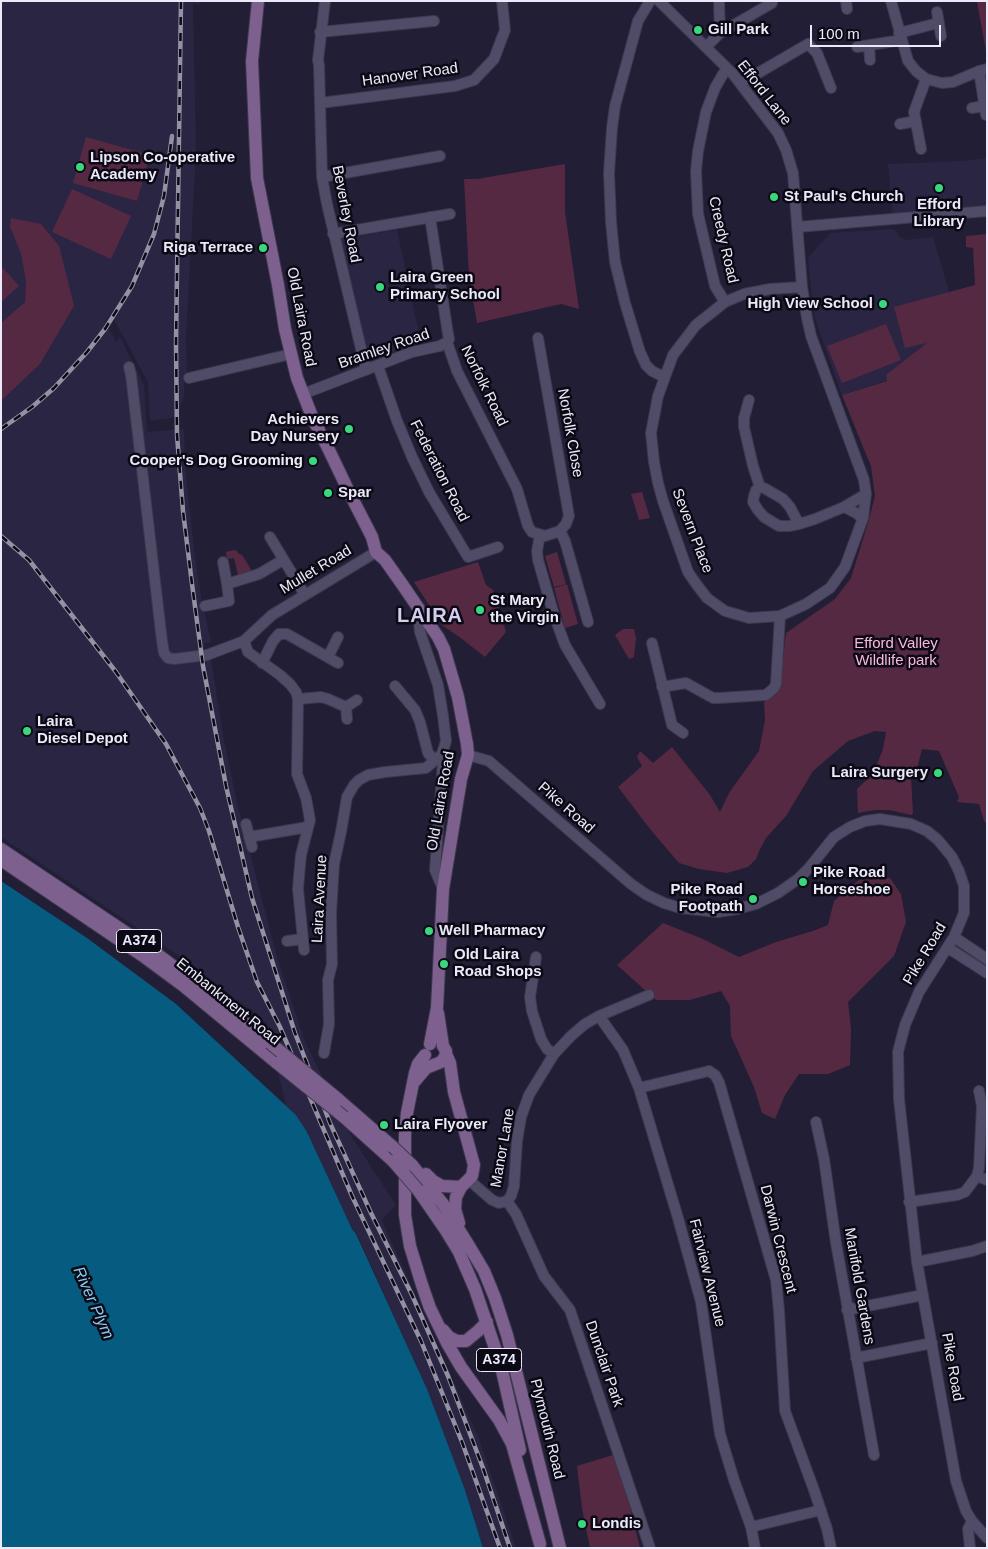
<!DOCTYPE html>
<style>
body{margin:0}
#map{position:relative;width:988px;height:1549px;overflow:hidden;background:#221e36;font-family:Helvetica,sans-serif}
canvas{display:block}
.frame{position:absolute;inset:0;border:2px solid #ebe9fa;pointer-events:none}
.scale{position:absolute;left:810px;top:25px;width:131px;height:22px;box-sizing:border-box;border:2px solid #ebe9fa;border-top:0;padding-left:6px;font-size:15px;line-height:18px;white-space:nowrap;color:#ebe9fa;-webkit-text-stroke:4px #0b0a14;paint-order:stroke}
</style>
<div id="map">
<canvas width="988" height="1549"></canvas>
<div class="frame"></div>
<div class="scale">100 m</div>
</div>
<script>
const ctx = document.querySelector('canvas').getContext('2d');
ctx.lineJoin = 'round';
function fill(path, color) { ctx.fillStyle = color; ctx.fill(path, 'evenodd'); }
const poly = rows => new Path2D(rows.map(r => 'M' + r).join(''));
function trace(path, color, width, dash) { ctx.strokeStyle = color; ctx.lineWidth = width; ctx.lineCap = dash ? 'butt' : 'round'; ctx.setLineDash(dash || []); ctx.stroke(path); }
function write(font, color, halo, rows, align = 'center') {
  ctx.font = font + ' Helvetica,sans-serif'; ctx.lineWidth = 5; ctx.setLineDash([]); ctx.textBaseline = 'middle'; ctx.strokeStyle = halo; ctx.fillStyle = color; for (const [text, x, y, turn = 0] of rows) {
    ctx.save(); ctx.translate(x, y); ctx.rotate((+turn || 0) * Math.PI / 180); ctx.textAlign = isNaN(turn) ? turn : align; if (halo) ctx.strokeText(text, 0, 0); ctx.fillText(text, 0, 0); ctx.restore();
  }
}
fill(poly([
 [1,1,200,1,200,5,193,4,196,151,186,335,187,378,184,383,184,397,180,406,179,417,150,421,148,382,111,314,105,321,116,342,120,337,144,385,147,432,184,429,185,465,195,557,202,602,211,642,204,644,206,661,211,660,224,740,237,803,278,961,304,1039,313,1058,351,1136,396,1205,382,1220,479,1439,516,1548,483,1548,465,1490,427,1389,357,1234,352,1229,307,1132,296,1115,286,1105,266,1023,190,963,1,837,1,401,40,364,74,306,10,227,21,254,26,283,25,302,1,323],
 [987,158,987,209,893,218,888,164,964,161],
 [894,229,900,237,906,240,933,237,961,333,887,380,842,395,814,316,808,258,830,233],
 [397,230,421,343,366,363,340,239]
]), '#2b2544');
fill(poly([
 [978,1,987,1,987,57,977,2],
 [86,137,150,155,137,201,73,183],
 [565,164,565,212,579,309,561,304,477,323,469,276,464,179,477,179],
 [72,189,131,216,111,259,52,232],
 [11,218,41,224,59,246,74,306,40,364,1,401,1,323,25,302,26,282,21,254,10,227],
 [987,234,987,824,984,821,979,804,957,802,959,797,939,751,922,749,917,769,911,777,913,813,911,815,889,810,875,810,858,813,857,789,873,774,883,749,886,732,875,731,848,741,813,771,786,816,766,838,760,849,756,859,748,867,727,873,699,869,679,863,650,829,618,787,642,766,637,757,640,751,653,763,672,747,710,795,720,812,729,793,759,751,765,720,764,702,775,695,780,686,786,633,835,599,851,578,868,523,875,496,871,466,863,447,842,395,887,381,886,375,927,343,939,340,905,348,894,307,975,285,973,248,966,247,966,236],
 [1,266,19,286,1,302],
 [886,324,901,360,842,383,827,346],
 [642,492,650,518,639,520,631,494],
 [234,550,237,551,239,554,242,555,252,571,238,575,234,558,227,559,226,552],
 [557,552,566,584,554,587,545,556],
 [478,562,486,585,493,590,506,632,485,657,462,639,442,625,414,582],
 [567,584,578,624,565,628,554,588],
 [623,629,634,629,636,638,634,657,629,659,615,635],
 [890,878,901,894,906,922,894,956,848,1002,851,1029,850,1065,828,1074,799,1074,785,1095,775,1119,762,1113,754,1087,731,1036,730,1006,721,991,690,1000,656,1000,617,965,663,923,703,939,739,957,776,942,813,931,828,925,834,901,859,880],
 [613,1455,628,1499,640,1548,590,1548,582,1508,577,1466]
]), '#562942');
fill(poly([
 [1,881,87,938,176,1004,296,1115,307,1132,352,1229,356,1234,427,1389,465,1490,483,1548,1,1548]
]), '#065b80');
const minor = poly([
 [325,1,318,60,319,65,322,177,327,204,366,370],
 [650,1,638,21,615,106,612,128,609,173,611,222,615,262,625,303,640,352,646,365,652,371,664,377],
 [659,1,733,74,778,133,786,150,793,173,802,287,807,318,811,336,864,480,866,494,863,518,845,567,830,588,806,604,780,616,749,618,725,611,707,598,697,585,688,572,663,501,658,483,654,462,651,433,658,396,673,355,696,325,725,302,744,294,770,289,802,287],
 [846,1,847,9],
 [891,1,908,61,916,71,926,79,942,83,953,82,979,71,987,69],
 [937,12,941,36],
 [320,32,434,21],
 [720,33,772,3],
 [899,33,938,23],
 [869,45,870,60],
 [706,47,720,33,719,1],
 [857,47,902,40],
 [979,71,986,115],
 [741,83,808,44,817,53,831,88],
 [320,103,455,86,474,80,494,59,505,30,502,1],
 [972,108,984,106],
 [900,124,916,121],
 [921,149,914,112,926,79],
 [322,177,440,156],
 [430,217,448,334,449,339,447,342,457,371,517,489,528,526,532,532,545,536,560,531,566,524,569,516,538,338],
 [797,227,987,211],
 [333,234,450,214],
 [725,302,715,286,698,214,696,171,698,151,706,112,715,88,723,74,728,69],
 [378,366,397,421,412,457,429,492,468,557,498,547],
 [129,367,131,375,162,641,164,653,168,658,174,659,207,655,244,641,272,615,376,552],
 [189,378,291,354],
 [303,394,412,352,440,346,447,342],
 [749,400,744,418,744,427,753,466,760,487],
 [844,507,866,494],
 [799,524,790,507,783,499,764,488,760,487,756,490,754,496,753,502,758,510,764,517,779,526,789,526,799,524,815,519,844,507,856,513,863,518],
 [560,531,565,541,588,622],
 [540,535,537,551,538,560,554,615,565,645,600,704],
 [270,537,305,595],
 [223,562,227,584],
 [205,606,229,601,227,584,259,574,283,560],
 [418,609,420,632,438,685,443,716,446,741,442,754,443,763,435,870,443,889],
 [244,641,248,652,280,675,290,684,296,692,298,699,297,774,306,798,310,820,301,855,299,876,298,889,304,950],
 [652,643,672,725,683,733],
 [328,657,338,637],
 [262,663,273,641,279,634,287,634,338,663],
 [395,686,415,710,420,722,428,753,434,760],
 [662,687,686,683,713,698,719,698,766,695,774,688,776,684,780,616],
 [298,699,321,697,328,699,346,707],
 [347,719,346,707,357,700],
 [468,755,489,761,631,884,647,895,664,903,680,908,718,912,737,909,756,904,778,893,798,879,809,868,834,837,850,827,865,821,880,819,911,824,927,831,938,840,952,857,959,871,964,886,964,913,954,937,919,992,905,1025,898,1052,899,1099,917,1262,956,1481,966,1511,972,1521,987,1538],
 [246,824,252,847],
 [249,837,308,827],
 [954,937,987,959],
 [287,941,303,939],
 [948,948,987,973],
 [536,957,530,997,532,1011,541,1039,547,1049,554,1054],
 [599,1016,623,1050,639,1088,678,1218,701,1302,720,1434,734,1480,751,1527,755,1548],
 [324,1053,329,1024,328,980,332,964,331,913,334,864,341,832,347,797,354,785,359,780,368,775,385,772,426,768,442,754],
 [639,1088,709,1071,715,1075,719,1082,776,1280,779,1311,785,1411,814,1490,827,1529,831,1548],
 [979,1091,982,1106],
 [816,1122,824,1159,836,1243,874,1455],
 [977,1176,987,1180],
 [469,1180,492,1200,499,1203,507,1201,511,1196,514,1186,517,1141,521,1117,529,1095,554,1054,571,1036,585,1024,599,1016,649,995],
 [507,1201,516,1214,544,1276,570,1310,650,1548],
 [909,1202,957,1195,965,1192,977,1176,979,1168,982,1106,987,1104],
 [917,1262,972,1251,987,1246],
 [847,1310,923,1295],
 [856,1358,932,1343],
 [751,1527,821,1510],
 [970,1548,968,1529,972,1521]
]);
const major = poly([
 [258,1,252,61,257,178,278,285,285,329,297,378,313,419,327,446,350,494,372,537,376,552,385,560,404,587,438,637,444,649,458,697,467,744,468,755,461,779,443,889,437,1008,430,1044],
 [1,849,149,948,200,986,270,1043],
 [1,860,143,956,185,987,277,1063],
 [446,1054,450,1063,454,1092,474,1165,472,1176,461,1187,456,1197,455,1209,459,1223],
 [425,1055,418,1064,415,1073,407,1113,405,1135,405,1215,410,1246,422,1285,430,1308,447,1343,461,1367,499,1420,512,1444,540,1544],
 [415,1081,426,1068,441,1062,445,1057,446,1051,443,1046,438,1013],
 [339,1100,393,1147],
 [344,1117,393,1161],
 [412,1165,443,1204,469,1246,484,1271,495,1298,507,1335,560,1548],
 [426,1174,433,1181,442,1186,461,1187],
 [418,1190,445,1229,459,1252,475,1289,501,1366,520,1450],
 [443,1330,449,1337,457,1341,466,1341,478,1331,487,1322]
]);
trace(minor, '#3d394e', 12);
trace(major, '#3d394e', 14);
trace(minor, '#504c68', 10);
trace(major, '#7e608f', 12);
const rail = poly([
 [181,1,176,342,177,435,183,511,192,584,203,666,226,786,252,898,295,1033,330,1123,371,1213,412,1295,448,1376,483,1468,510,1548],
 [1,429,32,407,54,388,87,352,105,329,132,286,154,234,164,196,172,136],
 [1,536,29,560,116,672,166,744,200,808,209,831,238,927,257,982,280,1027,352,1196,421,1341,462,1442,500,1548]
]);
trace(rail, '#9491a5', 4.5);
trace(rail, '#0b0a14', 2.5, [8]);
const majorBridge = poly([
 [270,1043,339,1100],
 [277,1063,344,1117],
 [393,1147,412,1165],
 [393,1161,418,1190]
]);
trace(majorBridge, '#3d394e', 14, []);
trace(majorBridge, '#7e608f', 12);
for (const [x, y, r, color] of [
 [698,30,5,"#39d87f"],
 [80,167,5,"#39d87f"],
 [939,188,5,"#39d87f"],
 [774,197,5,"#39d87f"],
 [263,248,5,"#39d87f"],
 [380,287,5,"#39d87f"],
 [883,304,5,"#39d87f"],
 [349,429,5,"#39d87f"],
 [313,461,5,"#39d87f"],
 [328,493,5,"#39d87f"],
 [480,610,5,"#39d87f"],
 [27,731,5,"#39d87f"],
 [938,773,5,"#39d87f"],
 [803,882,5,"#39d87f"],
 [753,899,5,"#39d87f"],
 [429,931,5,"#39d87f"],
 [444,964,5,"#39d87f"],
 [384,1125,5,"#39d87f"],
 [582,1524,5,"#39d87f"]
]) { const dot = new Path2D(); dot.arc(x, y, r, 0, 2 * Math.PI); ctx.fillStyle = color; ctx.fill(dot); trace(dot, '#0b0a14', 2); }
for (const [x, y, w] of [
 [139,941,45],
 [499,1360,45]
]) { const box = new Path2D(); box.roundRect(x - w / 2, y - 11.5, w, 23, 4); ctx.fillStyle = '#0b0a14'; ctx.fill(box); trace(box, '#ebe9fa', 1); }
write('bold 14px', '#ebe9fa', null, [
 ["A374",139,941],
 ["A374",499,1360]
]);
write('bold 15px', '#ebe9fa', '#0b0a14', [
 ["Gill Park",708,30],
 ["Lipson Co-operative",90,158],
 ["Academy",90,175],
 ["St Paul's Church",784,197],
 ["Efford",939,205,"center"],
 ["Library",939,222,"center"],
 ["Riga Terrace",253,248,"right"],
 ["Laira Green",390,278],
 ["Primary School",390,295],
 ["High View School",873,304,"right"],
 ["Achievers",339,420,"right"],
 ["Day Nursery",339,437,"right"],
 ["Cooper's Dog Grooming",303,461,"right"],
 ["Spar",338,493],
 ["St Mary",490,601],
 ["the Virgin",490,618],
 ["Laira",37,722],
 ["Diesel Depot",37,739],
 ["Laira Surgery",928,773,"right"],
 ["Pike Road",813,873],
 ["Horseshoe",813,890],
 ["Pike Road",743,890,"right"],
 ["Footpath",743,907,"right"],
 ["Well Pharmacy",439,931],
 ["Old Laira",454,955],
 ["Road Shops",454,972],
 ["Laira Flyover",394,1125],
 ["Londis",592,1524]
], 'left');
write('15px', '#ebe9fa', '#0b0a14', [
 ["Hanover Road",410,75,-8],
 ["Efford Lane",764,93,52],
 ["Beverley Road",346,214,79],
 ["Creedy Road",723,240,77],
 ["Old Laira Road",301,317,79],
 ["Bramley Road",384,349,-19],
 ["Norfolk Road",484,386,64],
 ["Norfolk Close",570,433,80],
 ["Federation Road",439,471,63],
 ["Severn Place",692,531,69],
 ["Mullet Road",316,570,-31],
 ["Old Laira Road",441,801,-80],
 ["Pike Road",566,808,41],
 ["Laira Avenue",320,899,-87],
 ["Pike Road",925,954,-59],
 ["Embankment Road",228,1002,39],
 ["Manor Lane",503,1148,-80],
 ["Darwin Crescent",778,1239,76],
 ["Fairview Avenue",707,1273,76],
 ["Manifold Gardens",859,1286,80],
 ["Dunclair Park",604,1364,71],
 ["Pike Road",952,1367,80],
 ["Plymouth Road",547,1429,76]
]);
write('15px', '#fbb8db', '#0b0a14', [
 ["Efford Valley",896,644],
 ["Wildlife park",896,661]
]);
write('italic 16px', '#89ccf4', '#0b0a14', [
 ["River Plym",93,1303,66]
]);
ctx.letterSpacing = '1px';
write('bold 20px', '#d4cff0', '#0b0a14', [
 ["LAIRA",430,616]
]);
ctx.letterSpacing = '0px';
</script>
